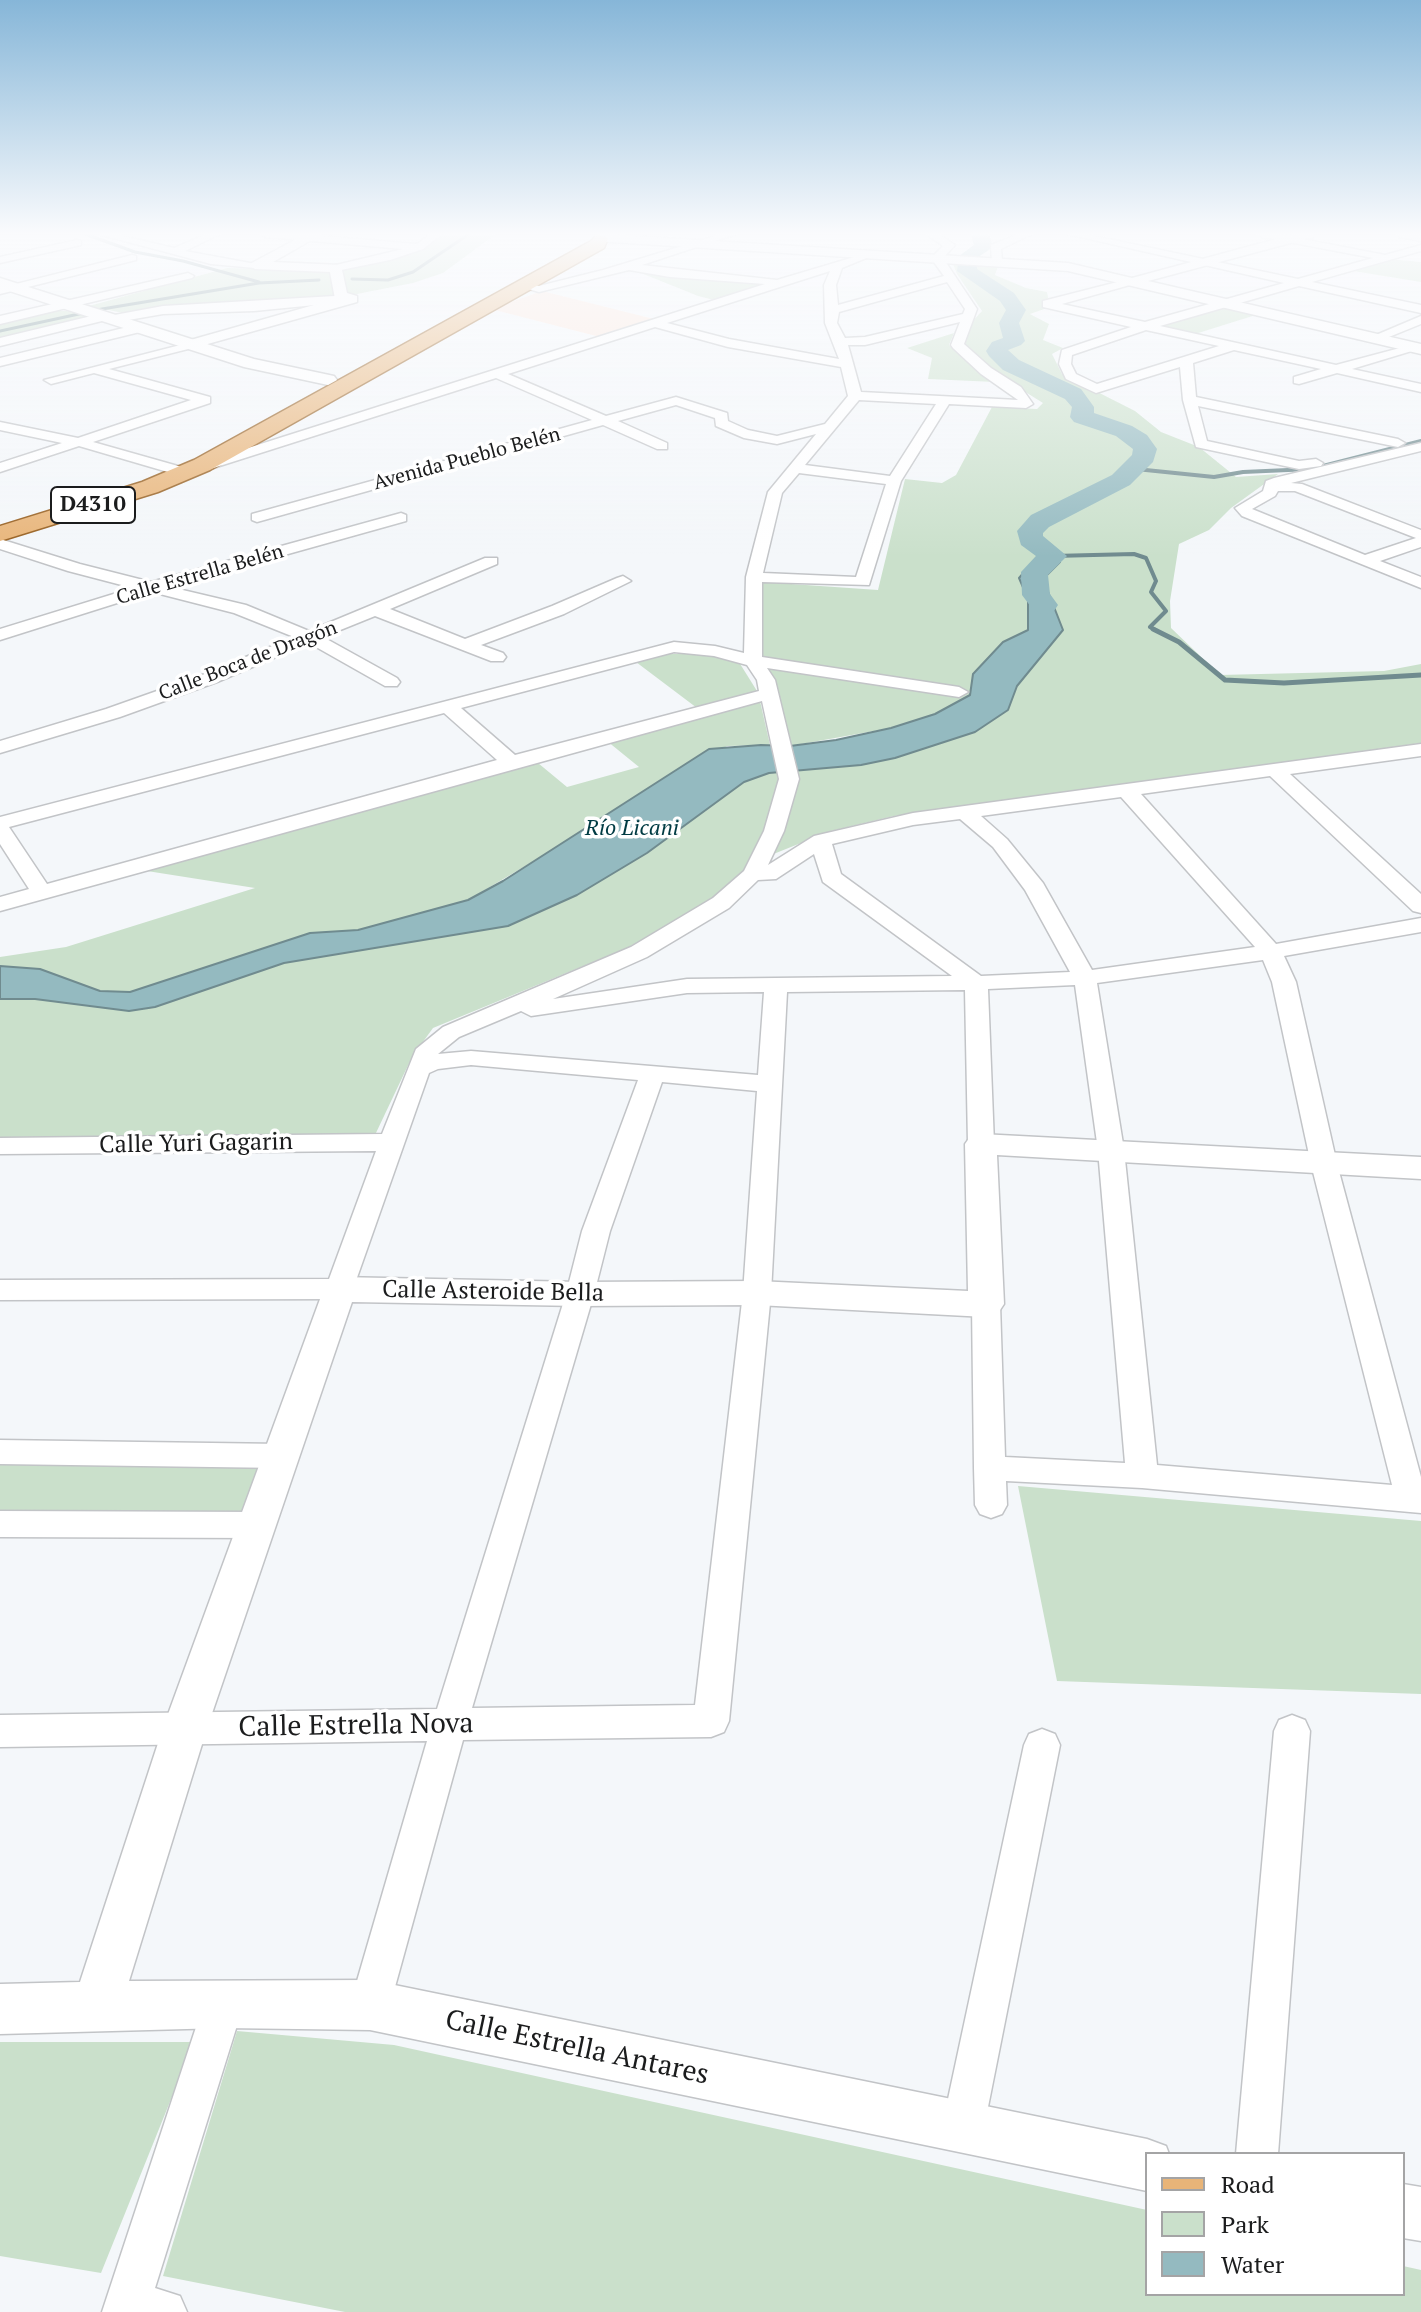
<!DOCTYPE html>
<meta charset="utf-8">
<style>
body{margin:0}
#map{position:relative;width:1421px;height:2312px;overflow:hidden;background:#f4f7fa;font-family:"PT Serif",serif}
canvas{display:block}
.legend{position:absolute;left:1145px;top:2152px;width:260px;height:144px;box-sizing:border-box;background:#fff;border:2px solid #a4a4a5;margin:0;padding:10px 14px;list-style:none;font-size:24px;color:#1b1c1d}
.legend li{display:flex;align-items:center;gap:16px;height:40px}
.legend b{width:40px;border:2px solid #a4a4a5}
</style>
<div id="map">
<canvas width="1421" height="2312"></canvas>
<ul class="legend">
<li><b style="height:10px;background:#e8b478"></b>Road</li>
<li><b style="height:22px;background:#cae0cb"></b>Park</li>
<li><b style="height:22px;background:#94bac0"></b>Water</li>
</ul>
</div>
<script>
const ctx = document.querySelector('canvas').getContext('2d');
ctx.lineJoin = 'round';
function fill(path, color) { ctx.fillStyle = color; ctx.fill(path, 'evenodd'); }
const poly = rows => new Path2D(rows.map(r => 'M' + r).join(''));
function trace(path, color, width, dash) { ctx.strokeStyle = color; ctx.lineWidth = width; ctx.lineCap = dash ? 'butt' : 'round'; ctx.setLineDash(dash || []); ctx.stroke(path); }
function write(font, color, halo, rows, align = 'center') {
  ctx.font = font + ' "PT Serif",serif'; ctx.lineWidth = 7; ctx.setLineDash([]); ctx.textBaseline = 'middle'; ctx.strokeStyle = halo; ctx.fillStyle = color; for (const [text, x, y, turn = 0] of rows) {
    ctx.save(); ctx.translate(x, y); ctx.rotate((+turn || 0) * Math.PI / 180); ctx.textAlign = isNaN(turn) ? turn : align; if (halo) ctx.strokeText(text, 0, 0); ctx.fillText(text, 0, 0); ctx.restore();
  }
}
fill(poly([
 [542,291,654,319,600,337,491,309]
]), '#fee7db');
fill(poly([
 [444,234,496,234,443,273,413,283,347,296,190,305,123,313,89,306,227,268,317,270,424,247],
 [1389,259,1421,262,1421,282,1347,270],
 [952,262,999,263,995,275,1026,288,1047,292,1050,307,1030,314,1049,324,1043,340,1063,348,1052,354,1062,374,1135,411,1161,432,1199,447,1236,477,1278,474,1231,508,1209,530,1179,544,1170,601,1171,628,1220,675,1384,671,1421,664,1421,743,894,816,831,831,746,865,741,883,627,948,433,1028,412,1057,375,1135,0,1137,0,999,35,999,129,1011,155,1007,284,963,508,926,577,895,647,853,743,782,769,773,861,765,895,758,928,747,1008,710,1017,686,1063,630,1047,589,1046,575,1059,562,1019,578,1028,599,1028,630,1003,642,973,674,970,695,935,714,891,728,790,746,762,656,748,581,878,590,905,479,942,483,956,475,992,407,1037,409,1043,403,995,373,965,346,970,324,982,311,957,274],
 [631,269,768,283,718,301,698,296],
 [1224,306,1259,314,1192,335,1155,326],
 [55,311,67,311,91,318,0,340,0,322],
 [954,333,949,345,995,382,928,379,932,358,907,348],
 [666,654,698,654,737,659,757,691,697,708,636,662],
 [760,701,770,745,727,746,468,900,358,930,310,933,130,992,100,991,48,972,0,966,0,957,66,947,255,888,147,871,538,763,567,787,639,767,607,741],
 [0,1462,264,1465,251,1514,0,1511],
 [1018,1486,1421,1521,1421,1694,1057,1681],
 [237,2031,394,2045,1147,2210,1147,2294,1403,2294,1403,2266,1421,2270,1421,2312,345,2312,163,2276],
 [0,2042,194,2042,101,2273,0,2256]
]), '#cae0cb');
const water = poly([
 [1044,549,1060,562,1046,576,1047,589,1063,630,1017,686,1008,710,975,732,895,758,861,765,769,773,744,782,647,853,577,895,508,926,284,963,155,1007,129,1011,35,999,0,999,0,966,40,969,100,991,130,992,310,933,358,930,468,900,503,881,709,749,761,745,790,746,836,740,891,728,935,714,970,695,973,674,1003,642,1028,630,1028,599,1019,578,1044,549]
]);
fill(water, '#94bac0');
trace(water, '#708b8f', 2);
trace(poly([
 [85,234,135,252,183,261,259,282],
 [352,279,388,280,413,272,469,234],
 [0,331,102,309,259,283,319,280]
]), '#708b8f', 3);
trace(poly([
 [1136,469,1214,477,1243,472,1311,469,1421,441],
 [1053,556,1134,554,1146,558,1156,581,1151,592,1166,611,1150,627,1157,631]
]), '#708b8f', 4);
trace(poly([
 [1153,629,1179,642,1225,680,1284,683,1421,675]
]), '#708b8f', 5);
fill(poly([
 [971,234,989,234,993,247,977,258,977,269,1014,293,1026,310,1019,323,1025,341,1021,345,1008,350,1019,360,1081,389,1094,407,1094,413,1132,426,1147,435,1157,449,1153,462,1130,485,1049,527,1043,533,1043,536,1067,556,1048,575,1050,594,1058,605,1054,611,1044,614,1034,611,1022,595,1021,572,1036,556,1021,545,1017,531,1031,515,1112,475,1132,455,1133,449,1116,436,1074,422,1070,417,1072,407,1065,399,1003,370,989,356,986,351,992,342,1003,338,999,323,1006,310,1000,301,957,271,959,256,974,245,971,234]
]), '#94bac0');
const minor = poly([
 [98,234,114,234,174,248,207,234,220,234,185,251,261,265,255,268,211,264,98,234],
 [260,234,297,234,417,244,431,234,442,234,423,249,390,260,336,271,330,268,332,266,403,249,265,237,260,234],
 [722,234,736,234,642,265,777,280,871,252,871,256,842,268,836,285,838,305,944,276,931,258,943,246,926,234,938,234,955,245,943,258,977,309,964,344,991,368,1021,387,1033,404,1026,408,949,404,901,481,869,585,762,582,762,657,959,687,968,692,959,697,767,668,775,680,799,779,784,831,768,865,814,836,913,813,1421,744,1421,756,1290,774,1421,894,1421,913,1413,911,1270,776,1141,794,1276,944,1421,918,1421,932,1284,956,1296,982,1337,1164,1421,1477,1421,1513,1142,1488,1006,1481,1007,1505,1002,1514,991,1518,980,1514,975,1505,974,1468,972,1304,976,1297,986,1294,996,1297,1000,1304,1005,1457,1125,1463,1098,1150,1075,985,988,989,994,1144,990,1150,981,1152,972,1150,968,1144,965,990,787,992,771,1293,729,1721,724,1732,711,1737,463,1740,390,2005,384,2019,370,2025,356,2019,350,2005,427,1741,0,1747,0,1715,437,1709,566,1294,582,1231,638,1080,471,1065,438,1069,429,1073,353,1289,349,1296,339,1299,0,1300,0,1280,329,1279,376,1151,0,1154,0,1138,382,1134,416,1049,443,1027,631,947,713,898,744,871,764,831,779,779,762,701,0,911,0,897,29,889,0,844,0,817,674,642,715,646,744,653,746,577,768,492,816,434,777,444,744,438,716,426,715,418,676,405,618,421,667,443,667,449,657,449,603,425,257,522,252,520,252,514,592,420,496,378,185,477,79,446,0,472,0,463,62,443,0,430,0,422,78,438,191,400,94,373,51,384,44,380,196,341,196,347,109,369,210,397,210,403,93,442,185,468,765,284,670,277,629,270,539,292,515,285,521,282,539,286,603,270,722,234],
 [830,271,824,285,825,323,839,359,729,339,667,323,830,271],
 [947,282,965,309,963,314,865,337,845,338,837,323,839,312,947,282],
 [960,322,951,345,953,348,981,374,1018,400,861,392,848,345,865,345,960,322],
 [655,327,728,347,841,367,848,396,825,424,777,436,748,430,728,421,727,413,676,397,606,416,508,374,655,327],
 [859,400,936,404,890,476,805,465,859,400],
 [799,473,886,484,856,577,763,573,782,493,799,473],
 [674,652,714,656,747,665,757,680,759,691,515,755,461,708,674,652],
 [444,713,497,760,47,884,9,827,444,713],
 [1121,797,1255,947,1092,970,1043,883,1007,839,981,816,1121,797],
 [960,819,993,847,1025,890,1070,972,981,976,841,874,832,844,913,825,960,819],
 [814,854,823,882,952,976,687,979,553,999,647,957,729,908,758,880,776,879,814,854],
 [1263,960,1272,982,1311,1164,1392,1485,1157,1465,1124,1150,1097,983,1263,960],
 [764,992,758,1075,471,1051,438,1054,459,1037,521,1011,531,1016,687,993,764,992],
 [662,1082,757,1091,743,1293,695,1705,472,1708,594,1294,610,1231,662,1082],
 [1019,234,1032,234,1001,249,1002,261,992,263,991,245,1019,234],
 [1067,234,1085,234,1298,279,1373,258,1262,237,1257,234,1277,234,1385,255,1421,245,1421,251,1312,282,1421,305,1421,313,1299,286,1160,326,1336,365,1415,344,1415,350,1352,369,1421,384,1421,392,1337,373,1299,384,1294,383,1294,377,1321,369,1234,350,1193,363,1196,397,1398,439,1405,443,1398,447,1198,406,1207,441,1299,461,1316,459,1323,463,1321,466,1299,469,1196,447,1183,400,1180,367,1096,393,1066,379,1059,364,1062,350,1131,327,1043,307,1043,301,1133,278,1139,281,1137,283,1062,304,1145,322,1284,283,1067,234],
 [1146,330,1219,346,1097,384,1076,374,1071,364,1072,355,1146,330],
 [77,240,81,241,81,245,0,263,0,257,77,240],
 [132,255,136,256,136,260,0,294,0,288,132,255],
 [188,273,194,276,192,278,0,324,0,316,188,273],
 [352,295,356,297,356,301,254,311,163,314,111,323,106,320,0,346,0,338,104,313,109,316,163,306,352,295],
 [1421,316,1421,324,1379,341,1369,338,1421,316],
 [140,324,144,325,144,331,0,366,0,358,140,324],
 [1421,443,1421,451,1291,483,1302,484,1421,530,1421,547,1380,561,1421,577,1421,588,1242,516,1235,508,1263,491,1266,481,1274,478,1421,443],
 [1278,491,1295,491,1416,538,1365,555,1252,509,1275,496,1278,491],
 [401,513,406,515,406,521,170,587,246,605,309,631,485,558,497,558,497,564,390,609,465,639,552,606,617,578,623,576,631,581,564,614,481,645,503,653,506,657,503,661,491,661,375,616,323,637,397,678,400,682,397,686,385,686,309,643,217,682,120,717,0,753,0,741,106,709,205,674,294,637,234,613,152,592,0,640,0,629,133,588,68,571,0,549,0,539,80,564,151,582,401,513],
 [0,1440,282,1444,293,1447,297,1456,293,1465,282,1468,0,1464,0,1440],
 [0,1511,257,1512,268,1516,273,1525,268,1534,257,1538,0,1537,0,1511],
 [1292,1715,1305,1720,1310,1731,1278,2154,1236,2154,1274,1731,1279,1720,1292,1715],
 [1042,1729,1055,1734,1060,1745,984,2127,978,2142,963,2148,948,2142,942,2127,1024,1745,1029,1734,1042,1729],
 [224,1983,238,1989,244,2003,155,2288,180,2296,187,2312,102,2312,204,2003,210,1989,224,1983]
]);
const tertiary = poly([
 [306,234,322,234,273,262,341,265,347,293,357,296,357,302,197,347,187,347,187,341,335,299,330,272,255,269,248,265,306,234],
 [600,234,1068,263,1132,278,1295,234,1314,234,1313,237,1148,281,1421,344,1421,354,1068,271,595,241,595,235,600,234],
 [1397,234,1421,234,1421,241,1399,237,1397,234],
 [981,1134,1421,1157,1421,1179,997,1155,1004,1304,998,1313,986,1317,757,1305,580,1306,352,1302,207,1728,129,1981,370,1980,1147,2139,1166,2146,1169,2154,1147,2154,1147,2191,370,2030,224,2028,0,2034,0,1984,80,1982,163,1728,327,1280,339,1277,580,1282,757,1281,968,1291,965,1144,970,1137,981,1134],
 [1403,2184,1421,2187,1421,2241,1403,2238,1403,2184]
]);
const secondary = poly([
 [0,278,254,359,334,376,337,380,328,385,244,367,0,288,0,278]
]);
const primary = poly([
 [598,234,608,238,604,248,210,470,158,492,0,541,0,526,142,482,194,460,591,241,598,234]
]);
trace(minor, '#c2c4c7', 3);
trace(tertiary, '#c2c4c7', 3);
trace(secondary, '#c2c4c7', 3);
trace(primary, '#965e1e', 3);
fill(minor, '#fff');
fill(tertiary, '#fff');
fill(secondary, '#fff');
fill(primary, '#e8b478');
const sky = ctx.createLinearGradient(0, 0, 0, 557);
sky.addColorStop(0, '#86b6d8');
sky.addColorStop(0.42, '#fafbfd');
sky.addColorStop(1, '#fafbfd00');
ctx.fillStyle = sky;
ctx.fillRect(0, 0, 1421, 557);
write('20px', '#1b1c1d', '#fff', [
 ["Avenida Pueblo Belén",467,459,-15],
 ["Calle Estrella Belén",200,575,-16],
 ["Calle Boca de Dragón",248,661,-21]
]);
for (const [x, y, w] of [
 [93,505,84]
]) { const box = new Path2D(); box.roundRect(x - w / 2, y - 18, w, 36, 6); ctx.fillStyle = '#fff'; ctx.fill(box); trace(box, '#1b1c1d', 2); }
write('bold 22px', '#1b1c1d', null, [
 ["D4310",93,505]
]);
write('italic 22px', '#003b43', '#fff', [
 ["Río Licani",632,829]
]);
write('24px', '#1b1c1d', '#fff', [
 ["Calle Yuri Gagarin",196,1144,-1],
 ["Calle Asteroide Bella",493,1292,1]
]);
write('28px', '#1b1c1d', '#fff', [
 ["Calle Estrella Nova",356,1726,-1],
 ["Calle Estrella Antares",577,2048,12]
]);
</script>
